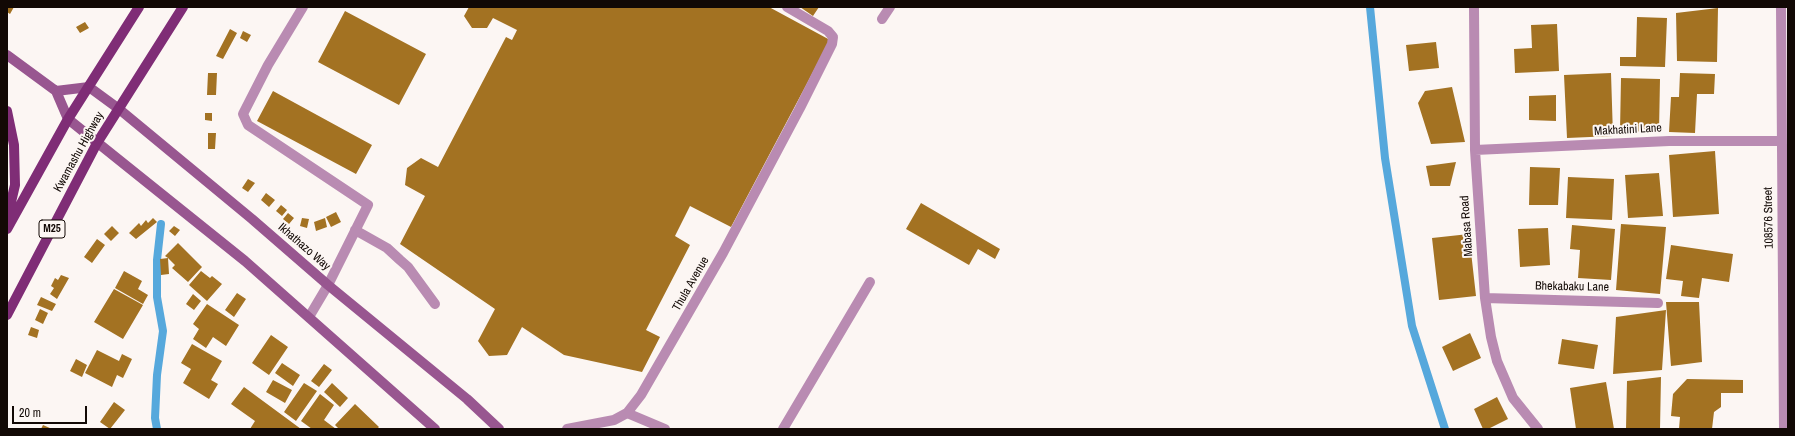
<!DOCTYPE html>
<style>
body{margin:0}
#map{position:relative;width:1795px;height:436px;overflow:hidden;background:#fcf6f3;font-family:"Archivo Narrow",sans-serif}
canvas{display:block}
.frame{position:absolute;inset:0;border:8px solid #120905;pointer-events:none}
.scale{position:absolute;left:12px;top:406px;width:75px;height:18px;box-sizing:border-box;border:2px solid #120905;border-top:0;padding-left:5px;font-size:12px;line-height:14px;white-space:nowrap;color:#120905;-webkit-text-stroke:3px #fcf6f3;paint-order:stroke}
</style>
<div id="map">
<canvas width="1795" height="436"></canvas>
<div class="frame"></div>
<div class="scale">20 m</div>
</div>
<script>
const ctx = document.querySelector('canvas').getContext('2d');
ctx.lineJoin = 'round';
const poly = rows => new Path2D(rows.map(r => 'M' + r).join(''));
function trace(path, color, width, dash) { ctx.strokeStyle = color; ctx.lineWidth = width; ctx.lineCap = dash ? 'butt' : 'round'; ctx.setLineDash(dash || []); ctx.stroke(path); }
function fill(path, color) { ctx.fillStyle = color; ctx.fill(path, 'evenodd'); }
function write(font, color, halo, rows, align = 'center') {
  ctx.font = font + ' "Archivo Narrow",sans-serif'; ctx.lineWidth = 4; ctx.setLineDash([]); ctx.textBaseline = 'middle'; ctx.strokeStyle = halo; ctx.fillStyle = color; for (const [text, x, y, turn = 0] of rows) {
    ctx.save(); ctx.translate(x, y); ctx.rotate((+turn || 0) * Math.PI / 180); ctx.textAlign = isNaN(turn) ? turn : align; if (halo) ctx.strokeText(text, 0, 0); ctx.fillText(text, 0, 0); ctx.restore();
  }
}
trace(poly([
 [1370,7,1385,158,1412,326,1445,429],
 [157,429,155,418,157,375,163,331,157,297,157,260,161,224]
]), '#56a8dc', 8);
fill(poly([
 [7,7,14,7,10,14,7,12],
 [469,7,769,7,830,40,731,227,690,206,675,236,690,245,646,330,660,337,642,372,564,355,522,327,507,355,489,356,478,341,495,309,400,244,425,196,405,185,407,168,421,158,438,167,506,37,512,40,517,30,493,18,487,28,472,28,464,16],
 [800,7,819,7,813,16],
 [1718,8,1717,62,1677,61,1676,13],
 [345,11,426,54,399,105,318,62],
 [1637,17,1667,18,1665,67,1620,66,1620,57,1636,57],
 [85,22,89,28,80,33,76,27],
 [1557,24,1559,71,1515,73,1514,49,1532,48,1531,25],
 [230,29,237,33,223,59,216,56],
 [243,31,251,35,247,42,240,38],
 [1436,42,1439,68,1409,71,1406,45],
 [208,73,217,73,216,95,207,95],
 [1611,73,1613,136,1567,138,1564,75],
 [1680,73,1715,74,1714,94,1697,94,1695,133,1669,132,1671,97,1679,97],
 [1621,78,1660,79,1659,132,1620,131],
 [1452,87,1465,142,1431,144,1418,103,1425,91],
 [273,91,372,145,356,174,257,121],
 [1556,95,1556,121,1529,120,1529,96],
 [205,113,212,113,212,121,205,120],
 [208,133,216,133,215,149,208,149],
 [1715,151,1719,214,1673,217,1669,155],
 [1456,162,1450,186,1430,186,1426,166],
 [1530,167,1560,168,1558,205,1529,205],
 [1659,173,1663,216,1628,218,1625,175],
 [1568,177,1614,179,1612,220,1566,218],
 [248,179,255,183,248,192,242,188],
 [266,193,275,200,269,207,261,200],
 [921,203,1000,249,995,259,978,249,969,265,906,229],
 [281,205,287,210,282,216,276,211],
 [336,212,341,222,331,227,326,217],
 [288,213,294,218,289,224,283,219],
 [153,218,157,222,136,239,129,233,139,223,141,226,146,220,148,223],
 [302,218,309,219,307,228,300,226],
 [325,218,327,227,316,231,314,222],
 [1621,224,1666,227,1660,294,1616,290],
 [1572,225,1615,229,1611,280,1578,278,1580,250,1570,249],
 [112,226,119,233,111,241,104,234],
 [174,226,180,230,175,236,169,231],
 [1548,228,1550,265,1520,267,1518,229],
 [1469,234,1476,296,1439,300,1432,238],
 [97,239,105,245,92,263,84,257],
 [178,243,202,267,188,282,172,268,175,265,168,258,169,274,161,275,160,259,168,258,165,256],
 [1671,245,1733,254,1729,282,1702,278,1699,298,1681,296,1683,281,1666,279],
 [124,271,142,281,138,289,148,295,143,304,115,288],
 [201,271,210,278,212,276,222,284,207,301,189,285],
 [61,275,69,278,57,299,50,294,54,288,51,286,55,278,58,280],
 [114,289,143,305,123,339,94,322],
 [237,293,246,299,234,317,225,310],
 [193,294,201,301,194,310,186,304],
 [41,297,56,304,52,311,37,305],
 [1666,302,1699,302,1702,362,1671,366],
 [207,304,239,325,226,346,213,337,206,348,193,339,199,329,193,324],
 [40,309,48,313,43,324,35,320],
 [1666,310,1662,370,1613,374,1616,317],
 [31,327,39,330,37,338,28,335],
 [1470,333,1481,358,1453,371,1442,347],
 [271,335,288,347,269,375,252,363],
 [1562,339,1598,345,1594,369,1558,364],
 [192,344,222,361,211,380,218,384,209,399,183,383,191,369,181,363],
 [97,350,119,361,122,354,132,359,123,378,117,375,112,387,85,373],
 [76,359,87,365,82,377,70,371],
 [282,363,300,375,293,386,275,373],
 [324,364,332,370,319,387,311,381],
 [1661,377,1660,429,1626,429,1627,381],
 [1687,379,1743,380,1743,393,1721,393,1721,407,1714,412,1712,429,1679,429,1680,417,1671,416,1673,394],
 [273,380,292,390,285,403,266,392],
 [1606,382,1614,429,1576,429,1570,388],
 [304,383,317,391,296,421,284,412],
 [332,383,348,398,340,407,324,392],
 [244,387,301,429,250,429,255,421,231,404],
 [320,394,334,405,324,420,336,429,312,429,301,421],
 [1497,397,1508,419,1488,429,1483,429,1474,409],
 [114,402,125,410,110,429,100,422],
 [355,404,379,427,377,429,339,429,335,425],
 [43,425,52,429,41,429]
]), '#a37222');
trace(poly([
 [303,7,268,65,243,114,248,125,368,205,328,285,309,317],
 [355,230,387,248,400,260,408,267,435,304],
 [627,413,665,429],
 [567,429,614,420,627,413,641,395,723,253,800,108,832,44,833,37,828,31,787,7],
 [783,429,870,282]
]), '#b98bb2', 10);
trace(poly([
 [1474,7,1475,150,1485,298,1491,337,1497,361,1513,398,1538,429],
 [1781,7,1784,429],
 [882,19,890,7],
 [1475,150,1669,141,1781,141],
 [1485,298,1658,303]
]), '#b98bb2', 10);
trace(poly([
 [7,55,56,91,68,119,245,261,435,429],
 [56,91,89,87,119,109,252,219,328,285,467,399,499,429]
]), '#985690', 10);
trace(poly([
 [7,111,14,145,15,185,7,219],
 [7,229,68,119,139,7],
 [7,315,97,143,183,7]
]), '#7f2d76', 10);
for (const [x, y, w] of [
 [52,229,26]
]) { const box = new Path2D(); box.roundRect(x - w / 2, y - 9, w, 18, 3); ctx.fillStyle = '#fcf6f3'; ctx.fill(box); trace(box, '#120905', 1); }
write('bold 11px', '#120905', null, [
 ["M25",52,229]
]);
write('12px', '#120905', '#fcf6f3', [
 ["Makhatini Lane",1628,130,-3],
 ["Kwamashu Highway",79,152,-61],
 ["108576 Street",1769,218,-91],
 ["Mabasa Road",1467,226,-94],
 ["Ikhathazo Way",304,247,41],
 ["Thula Avenue",691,284,-60],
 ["Bhekabaku Lane",1572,287,1]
]);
</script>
